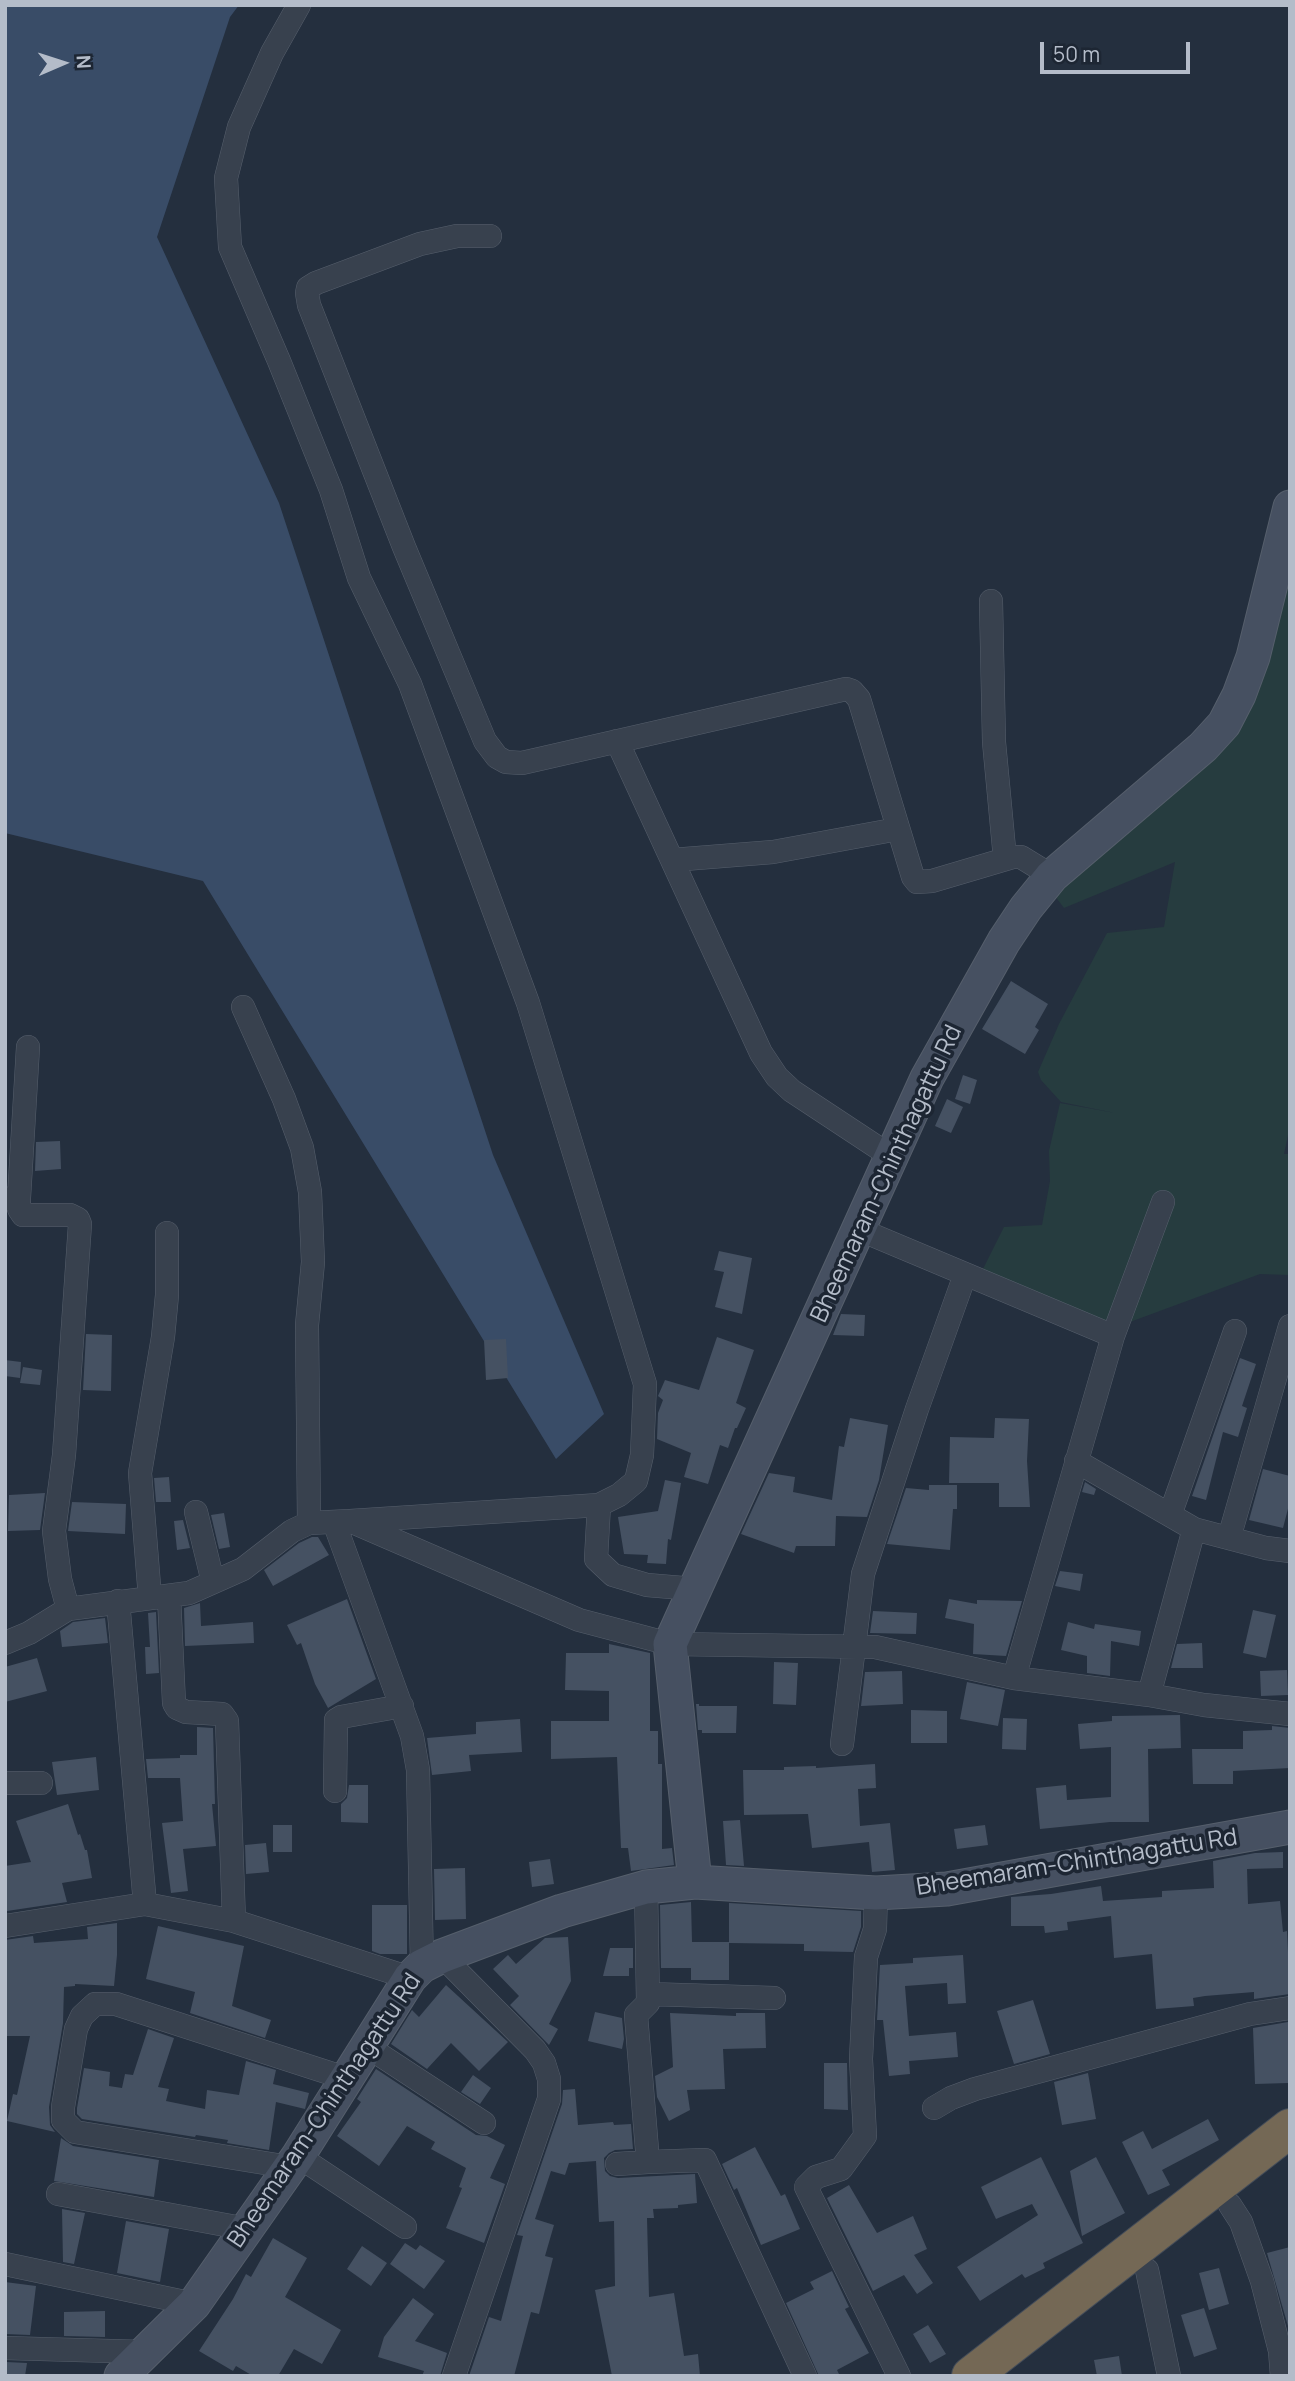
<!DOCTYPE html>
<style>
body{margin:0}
#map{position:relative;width:1295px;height:2381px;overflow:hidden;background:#242f3e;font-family:Manrope,sans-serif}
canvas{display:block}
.frame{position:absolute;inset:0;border:7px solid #b4bcc9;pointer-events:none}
.north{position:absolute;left:28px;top:28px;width:70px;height:70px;-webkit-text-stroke:5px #1d2633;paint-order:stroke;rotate:87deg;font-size:19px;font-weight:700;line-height:28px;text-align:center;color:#b4bcc9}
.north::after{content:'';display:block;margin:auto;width:24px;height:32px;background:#b4bcc9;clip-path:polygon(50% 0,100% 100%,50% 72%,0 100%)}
.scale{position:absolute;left:1040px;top:42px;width:150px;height:32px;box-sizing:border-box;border:4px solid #b4bcc9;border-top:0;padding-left:9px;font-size:21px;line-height:24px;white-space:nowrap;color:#b4bcc9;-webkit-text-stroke:5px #1d2633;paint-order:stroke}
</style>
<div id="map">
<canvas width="1295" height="2381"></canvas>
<div class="frame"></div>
<div class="north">N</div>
<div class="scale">50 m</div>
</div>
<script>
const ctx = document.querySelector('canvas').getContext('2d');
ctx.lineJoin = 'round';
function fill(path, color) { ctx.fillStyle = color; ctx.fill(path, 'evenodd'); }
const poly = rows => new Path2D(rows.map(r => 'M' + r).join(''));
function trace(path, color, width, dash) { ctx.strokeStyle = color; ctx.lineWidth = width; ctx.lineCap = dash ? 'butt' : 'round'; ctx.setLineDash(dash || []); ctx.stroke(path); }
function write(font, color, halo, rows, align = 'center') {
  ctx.font = font + ' Manrope,sans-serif'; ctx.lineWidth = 7; ctx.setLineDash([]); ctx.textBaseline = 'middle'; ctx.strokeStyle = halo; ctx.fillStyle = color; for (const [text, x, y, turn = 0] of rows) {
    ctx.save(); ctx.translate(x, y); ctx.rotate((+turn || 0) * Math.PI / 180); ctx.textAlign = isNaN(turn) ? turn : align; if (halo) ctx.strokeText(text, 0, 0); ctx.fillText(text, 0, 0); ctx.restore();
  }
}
fill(poly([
 [1290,530,1290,1126,1284,1154,1290,1154,1290,1275,1260,1274,1111,1329,981,1273,1004,1227,1042,1225,1050,1181,1049,1151,1060,1103,1115,1113,1061,1102,1041,1080,1038,1072,1059,1024,1107,933,1164,927,1175,862,1064,908,1048,887,1226,733]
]), '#263c3f');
fill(poly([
 [5,5,239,5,230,17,157,237,279,503,493,1155,604,1414,556,1459,203,881,5,833]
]), '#394c67');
fill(poly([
 [1011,981,1048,1004,1035,1027,1039,1030,1025,1054,982,1029],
 [963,1075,977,1080,970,1104,955,1099],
 [947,1099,963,1107,951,1133,935,1126],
 [60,1141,61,1169,35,1171,36,1142],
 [719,1251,752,1258,742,1314,715,1307,724,1272,714,1270],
 [841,1314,865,1315,864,1336,833,1335],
 [86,1334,112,1335,111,1391,83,1390],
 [717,1337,754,1350,736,1403,746,1408,737,1428,735,1428,728,1448,720,1445,708,1484,684,1477,691,1453,657,1439,658,1413,663,1400,658,1396,665,1380,699,1390],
 [506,1339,508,1378,486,1380,484,1340],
 [1240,1358,1256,1364,1242,1406,1247,1408,1238,1437,1223,1432,1206,1500,1192,1496],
 [5,1360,21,1362,20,1378,5,1376],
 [23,1367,42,1370,40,1385,20,1383],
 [850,1418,888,1425,879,1480,867,1517,836,1516,835,1546,796,1546,794,1553,741,1534,769,1473,795,1477,793,1492,832,1500,839,1446,844,1447],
 [995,1418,1029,1419,1027,1461,1030,1507,999,1507,999,1483,949,1483,950,1437,994,1438],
 [1263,1469,1290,1476,1290,1501,1283,1528,1249,1520],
 [169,1477,171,1502,156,1502,154,1478],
 [665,1480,681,1483,671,1540,668,1539,666,1564,647,1563,648,1555,624,1554,618,1517,658,1511],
 [1085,1482,1096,1489,1094,1495,1082,1492],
 [929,1485,957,1485,957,1509,953,1509,950,1550,887,1544,906,1488,929,1490],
 [45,1493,40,1530,8,1531,9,1495],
 [72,1502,126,1504,125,1534,68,1531],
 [224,1513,230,1547,219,1549,211,1515],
 [183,1520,190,1548,177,1550,174,1521],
 [312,1537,318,1537,329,1555,273,1586,264,1570,299,1543],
 [1060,1571,1083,1574,1080,1591,1055,1586],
 [347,1599,376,1679,328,1708,315,1684,301,1643,297,1645,287,1625],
 [949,1599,977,1604,977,1600,1022,1601,1006,1656,973,1654,974,1624,945,1618],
 [200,1603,201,1626,253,1622,254,1643,185,1646,184,1608],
 [1253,1610,1276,1615,1266,1658,1243,1653],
 [873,1611,917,1613,916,1634,870,1633],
 [156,1612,159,1673,146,1674,145,1647,150,1647,148,1613],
 [105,1618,108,1643,62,1647,60,1631,73,1622],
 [1068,1622,1094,1629,1095,1624,1141,1631,1139,1646,1111,1641,1110,1676,1087,1673,1087,1656,1061,1650],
 [1202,1643,1203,1668,1171,1668,1177,1644],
 [609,1644,650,1653,650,1731,658,1731,658,1764,662,1764,662,1849,672,1848,674,1865,631,1871,628,1848,621,1848,617,1757,551,1759,551,1721,609,1721,609,1691,565,1690,566,1653,609,1653],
 [37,1658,47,1691,5,1702,5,1667],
 [774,1662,798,1663,796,1705,773,1704],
 [1287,1670,1288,1695,1261,1696,1260,1671],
 [902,1671,903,1704,861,1706,865,1672],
 [967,1682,1005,1690,998,1726,960,1719],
 [696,1704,699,1704,699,1706,737,1706,736,1733,702,1733,702,1730,698,1730],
 [911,1710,947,1711,947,1743,911,1743],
 [1180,1715,1181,1748,1148,1749,1149,1822,1110,1822,1040,1829,1036,1788,1066,1785,1067,1800,1111,1797,1111,1747,1080,1749,1078,1724,1112,1721,1112,1716],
 [1003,1718,1027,1719,1026,1750,1002,1749],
 [520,1719,522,1752,469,1755,471,1771,432,1775,427,1738,476,1734,476,1722],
 [1272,1726,1290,1728,1290,1768,1233,1771,1233,1784,1193,1784,1192,1749,1243,1749,1243,1731,1272,1730],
 [197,1727,213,1728,215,1804,212,1804,216,1846,183,1849,188,1891,171,1893,162,1823,183,1821,180,1778,148,1778,146,1759,180,1758,180,1755,197,1755],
 [96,1757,99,1790,57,1795,52,1762],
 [875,1764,876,1788,858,1789,860,1826,890,1823,895,1870,872,1872,869,1842,812,1848,808,1814,744,1815,743,1770,784,1770,784,1767,816,1766,816,1768],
 [349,1785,368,1785,368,1823,341,1822,341,1804,347,1798],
 [68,1804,78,1835,80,1834,85,1850,87,1850,92,1878,62,1883,67,1902,7,1911,5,1866,31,1862,16,1821],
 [740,1820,744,1866,726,1865,723,1821],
 [273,1825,292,1825,292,1852,273,1852],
 [985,1825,988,1845,957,1849,954,1829],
 [266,1843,269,1872,246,1874,245,1845],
 [1283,1852,1283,1868,1247,1869,1248,1904,1280,1901,1283,1932,1287,1931,1290,1994,1254,1999,1254,1992,1205,1996,1193,1998,1194,2006,1156,2009,1152,1954,1114,1958,1111,1916,1067,1922,1068,1930,1045,1933,1044,1926,1011,1926,1011,1897,1051,1894,1101,1886,1103,1901,1162,1897,1162,1891,1214,1888,1213,1861,1255,1853],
 [550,1859,554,1884,532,1887,529,1862],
 [465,1868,466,1919,435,1920,434,1869],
 [691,1902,692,1942,729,1942,729,1980,691,1980,691,1968,661,1968,660,1905],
 [729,1903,861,1911,861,1927,853,1952,804,1951,804,1944,729,1943],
 [372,1905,407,1905,407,1954,380,1954,372,1951],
 [117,1923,117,1955,114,1986,75,1984,75,1986,64,1987,63,2023,49,2107,50,2125,55,2132,7,2121,13,2094,17,2095,30,2036,5,2036,5,1940,33,1936,34,1943,88,1939,87,1927],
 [158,1926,244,1946,232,2006,271,2020,265,2038,190,2013,195,1992,146,1979],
 [568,1937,571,1981,549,2024,558,2029,549,2045,510,2005,519,1996,493,1969,508,1955,516,1964,545,1938],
 [610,1948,633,1948,633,1968,629,1968,629,1976,603,1976],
 [963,1955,966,2003,948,2004,947,1983,905,1986,909,2036,956,2032,958,2057,909,2061,910,2074,889,2076,883,2020,877,2020,880,1965,913,1963,913,1958],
 [446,1985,508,2042,479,2071,451,2043,427,2069,391,2044,412,2010,419,2017],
 [1033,2000,1050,2054,1014,2064,997,2011],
 [595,2012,622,2018,624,2039,622,2049,588,2041],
 [670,2013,736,2016,736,2013,765,2013,766,2048,723,2049,725,2089,687,2090,690,2110,669,2121,657,2097,655,2076,673,2067],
 [1288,2022,1288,2083,1255,2084,1253,2028],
 [148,2029,174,2038,158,2087,169,2089,166,2101,205,2109,207,2090,239,2095,246,2061,276,2070,273,2084,309,2093,305,2109,276,2102,269,2150,227,2143,228,2140,196,2135,195,2137,82,2119,77,2114,77,2108,84,2068,110,2072,109,2086,122,2088,125,2074,133,2075],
 [824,2063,847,2063,848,2110,824,2109],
 [376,2069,476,2135,487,2136,505,2145,490,2178,505,2184,484,2243,446,2228,462,2188,459,2187,466,2168,431,2149,435,2142,407,2126,379,2166,337,2136,361,2102,357,2099],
 [1088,2073,1096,2119,1062,2125,1054,2082],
 [473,2075,491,2088,480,2104,461,2092],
 [575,2089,578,2125,613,2122,614,2125,631,2124,633,2149,615,2150,609,2153,604,2158,605,2171,610,2176,618,2178,695,2174,697,2203,678,2205,678,2208,653,2209,654,2218,647,2218,649,2297,674,2293,684,2356,698,2354,700,2376,612,2376,595,2290,615,2286,614,2221,599,2222,596,2161,569,2163,565,2175,551,2171,535,2219,554,2225,545,2256,553,2258,539,2314,531,2312,514,2376,469,2376,489,2317,501,2321,523,2236,517,2235,562,2104,563,2090],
 [1208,2119,1219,2140,1162,2170,1170,2185,1148,2195,1122,2142,1143,2131,1152,2149],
 [61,2138,73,2146,159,2160,154,2197,54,2181],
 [755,2147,781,2196,785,2194,800,2229,761,2245,737,2188,734,2190,722,2164],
 [1041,2157,1083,2243,1043,2263,1045,2268,1025,2278,1022,2274,980,2301,957,2267,1038,2215,1032,2204,996,2219,981,2187],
 [1096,2157,1125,2213,1082,2236,1070,2171],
 [849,2185,877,2233,913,2216,927,2249,914,2255,933,2283,917,2294,904,2275,873,2291,827,2198],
 [62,2209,85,2213,74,2264,63,2262],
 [126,2221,169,2229,160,2282,117,2273],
 [273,2238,307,2258,285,2297,341,2330,322,2364,294,2349,278,2376,253,2376,236,2366,233,2371,199,2351,233,2299,246,2274,251,2277],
 [405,2243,416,2250,420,2245,445,2261,424,2289,390,2264],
 [362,2246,387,2263,371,2286,347,2269],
 [1290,2247,1290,2333,1267,2253],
 [1219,2268,1229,2304,1209,2310,1199,2273],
 [832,2271,849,2307,845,2309,869,2353,837,2370,840,2376,819,2376,786,2303,814,2289,810,2282],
 [5,2282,36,2286,30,2335,5,2334],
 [413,2298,434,2314,415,2341,447,2353,440,2376,422,2376,424,2371,378,2357,384,2337],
 [1204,2308,1217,2349,1194,2357,1181,2315],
 [105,2311,105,2337,64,2336,64,2312],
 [928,2325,946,2354,930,2363,913,2334],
 [1119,2356,1122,2376,1097,2376,1094,2360],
 [6,2362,27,2363,25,2376,6,2376]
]), '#455162');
const street = poly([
 [299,5,272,53,239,127,226,178,230,247,279,361,331,490,359,578,410,684,528,1003,645,1384,642,1455,636,1481,619,1495,599,1505,350,1521],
 [490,236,457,236,420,244,316,283,308,288,307,293,309,305,404,547,485,741,497,757,506,762,522,763,846,689,852,691,859,699,913,877,917,882,932,881,1013,857,1021,857,1052,876],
 [991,601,994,742,1005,859],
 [617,741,761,1053,777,1077,792,1091,892,1157],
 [672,860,773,852,898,829],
 [243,1007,284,1099,302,1148,310,1192,313,1262,307,1325,309,1523],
 [19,1198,19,1209,23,1215,70,1215,78,1219,80,1224,64,1455,54,1531,60,1579,68,1609],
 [5,1199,19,1198,28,1047],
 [858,1229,1113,1336],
 [1076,1461,1194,1529,1266,1548,1290,1551],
 [599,1505,596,1559,613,1575,647,1585,695,1589],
 [196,1512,213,1582],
 [1170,1515,1235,1331],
 [334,1522,412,1736,418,1770,422,1966],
 [1229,1538,1290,1326],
 [169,1596,174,1703,177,1708,186,1712,222,1714,227,1721,234,1921],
 [150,1598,140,1473,163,1337,167,1295,167,1233],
 [118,1601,145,1904],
 [5,1643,29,1633,68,1609,189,1593,243,1569,292,1531,309,1523,350,1521,579,1620,670,1644,875,1647,1014,1678,1149,1695,1204,1705,1290,1714],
 [1014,1678,1113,1336,1163,1202],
 [1149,1695,1194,1529],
 [842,1744,863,1574,917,1409,965,1275],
 [5,1783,41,1783],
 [335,1791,336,1720,341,1717,402,1706],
 [876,1893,875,1929,866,1957,861,2059,865,2136,841,2169,816,2177,806,2187,899,2376],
 [5,1926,145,1904,234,1921,410,1978],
 [442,1956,535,2050,544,2063,549,2079,549,2099,454,2376],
 [649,1994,774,1998],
 [368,2047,484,2123],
 [934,2108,951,2098,975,2089,1250,2014,1290,2008],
 [298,2156,405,2227],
 [648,2162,705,2160,805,2376],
 [617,2164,648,2162,636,2015,648,2003,646,1887],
 [289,2167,75,2132,63,2120,63,2107,76,2029,82,2016,95,2004,116,2004,348,2079],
 [58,2194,247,2229],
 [1230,2205,1241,2222,1262,2281,1280,2351,1282,2376],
 [5,2264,194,2304],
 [1147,2270,1169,2376],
 [5,2348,146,2352]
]);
const secondary = poly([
 [695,1882,670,1644,927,1078,1004,941,1026,908,1052,876,1203,747,1224,724,1239,695,1253,657,1290,507],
 [121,2376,194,2304,298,2156,410,1978,422,1966,442,1956,562,1911,646,1887,695,1882,876,1893,947,1889,1290,1827]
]);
const highway = poly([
 [971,2376,1290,2128]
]);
trace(street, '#565f6c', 24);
trace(secondary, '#565f6c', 35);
trace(highway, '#434c59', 40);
trace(street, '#38414e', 23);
trace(secondary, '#465061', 33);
trace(highway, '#746855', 38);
write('24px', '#b4bcc9', '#1d2633', [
 ["Bheemaram-Chinthagattu Rd",887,1174,-65],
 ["Bheemaram-Chinthagattu Rd",1077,1863,-9],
 ["Bheemaram-Chinthagattu Rd",325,2111,-56]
]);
</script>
